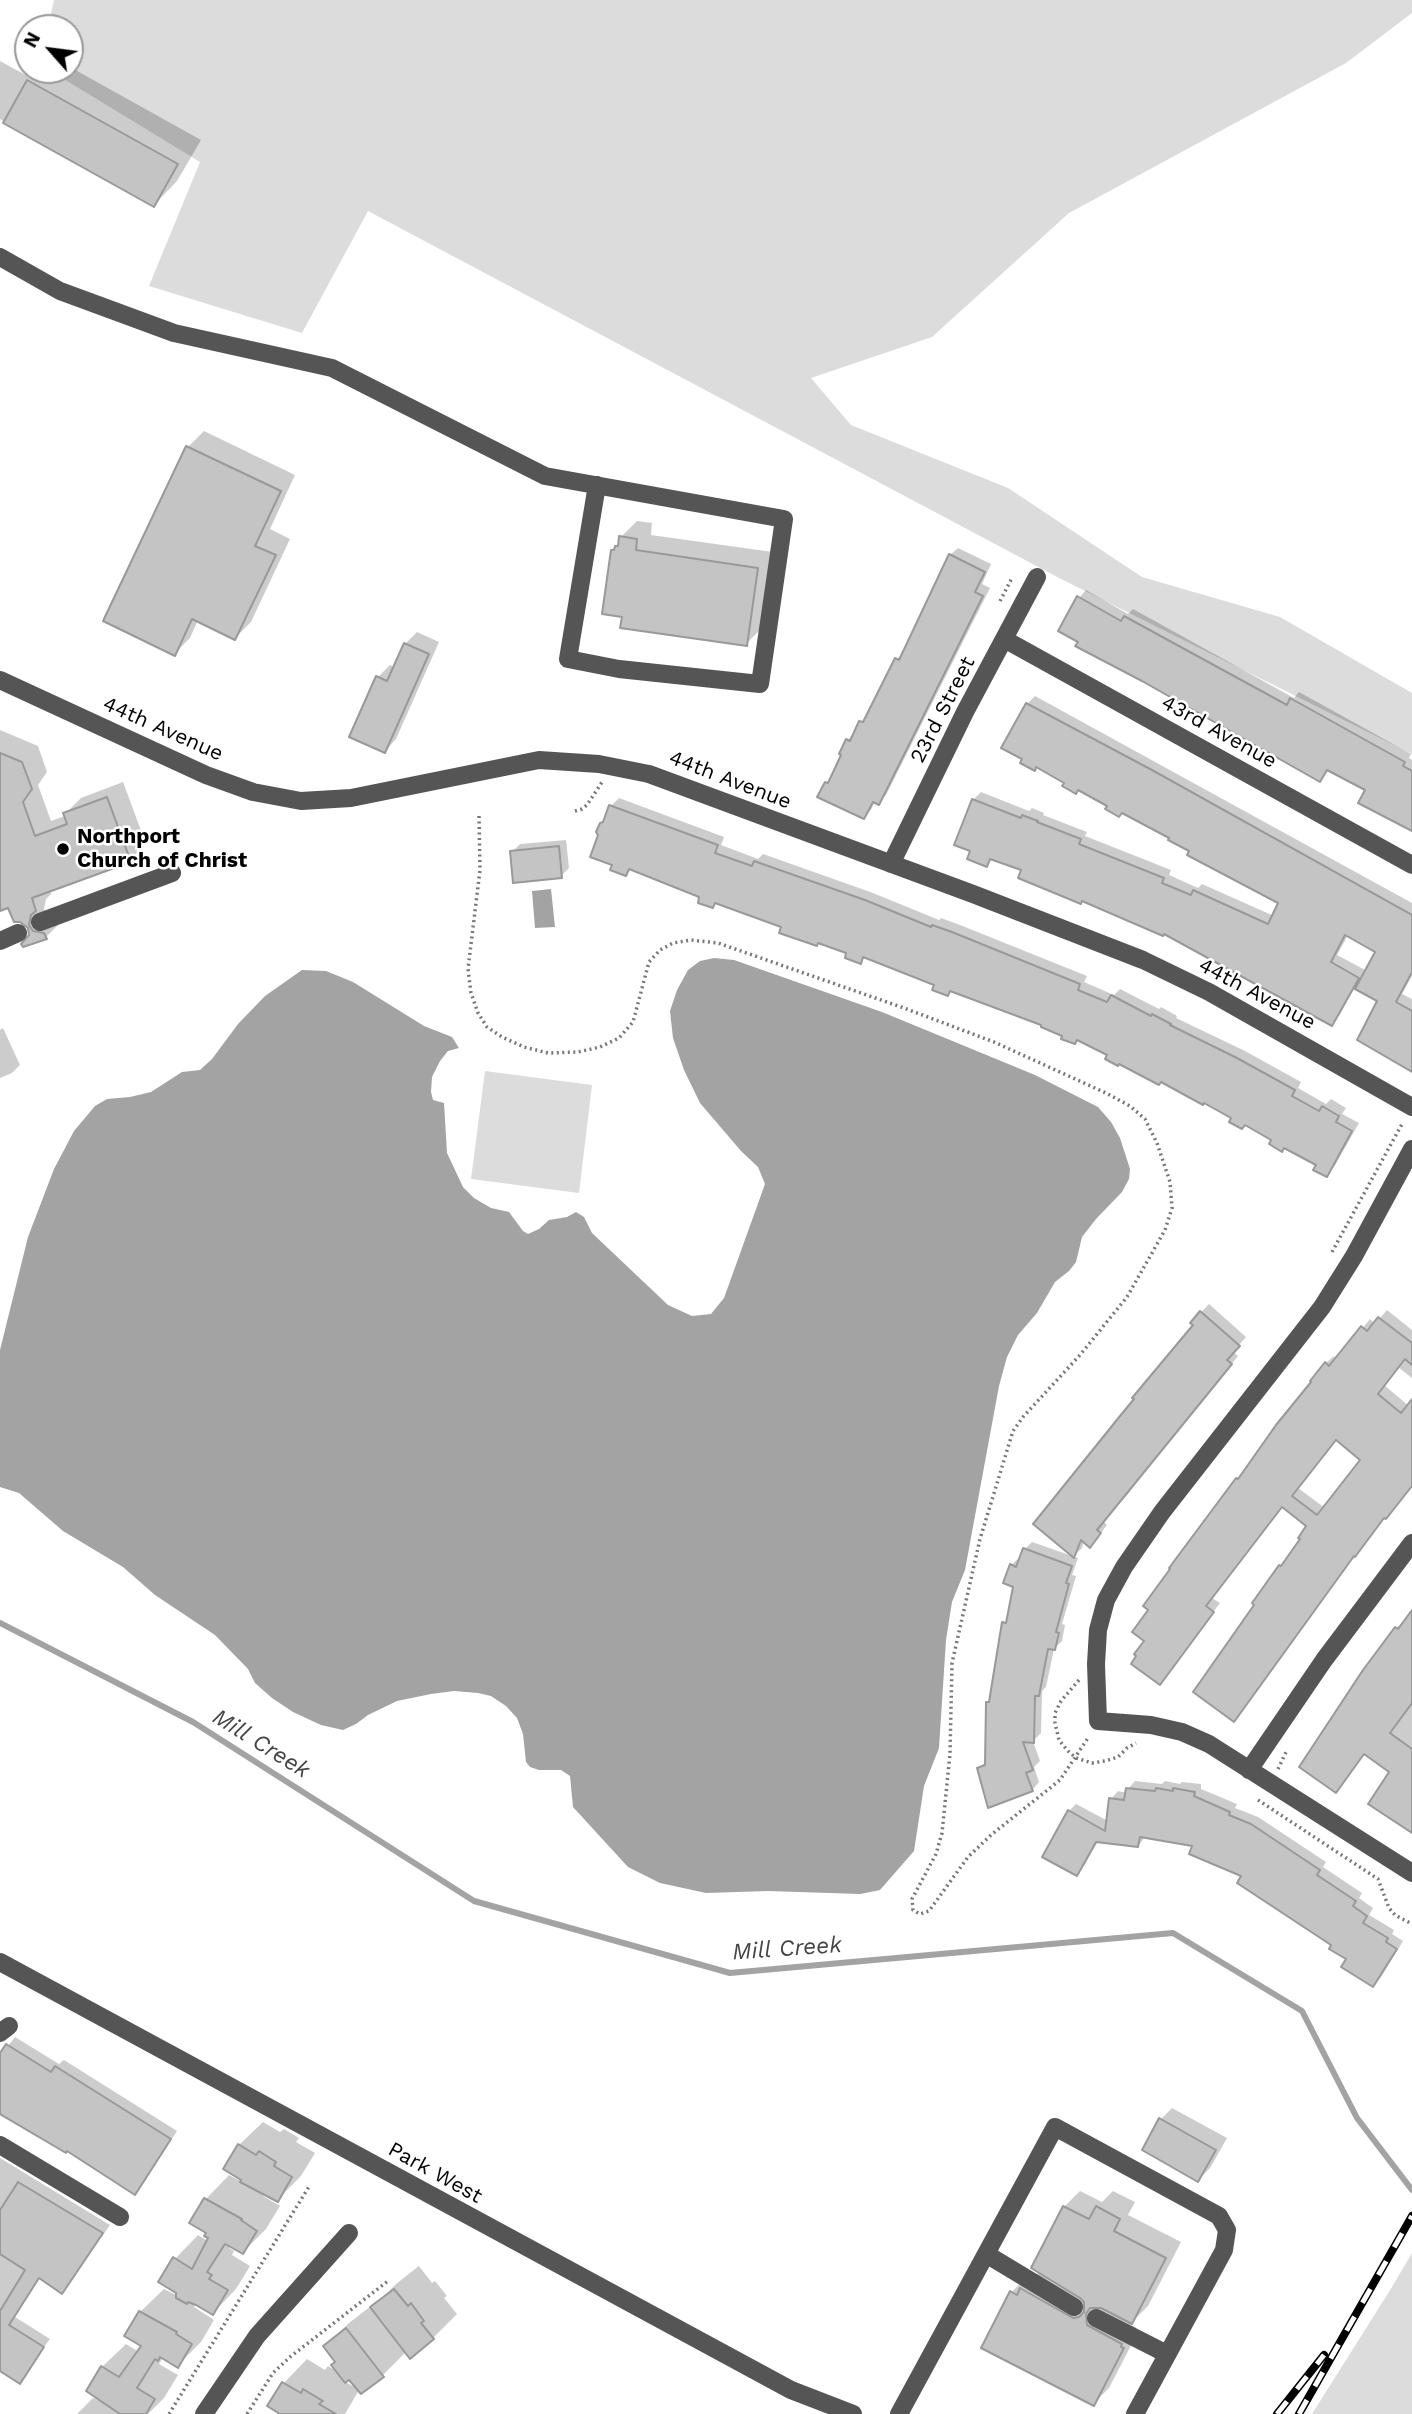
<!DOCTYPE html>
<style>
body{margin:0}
#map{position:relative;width:1412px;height:2414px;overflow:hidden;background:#fff;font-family:"Work Sans",sans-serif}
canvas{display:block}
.north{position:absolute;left:14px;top:14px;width:70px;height:70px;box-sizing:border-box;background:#fff;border:2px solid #999;border-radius:50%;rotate:298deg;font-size:19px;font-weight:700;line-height:28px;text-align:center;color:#000}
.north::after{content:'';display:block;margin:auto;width:24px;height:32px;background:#000;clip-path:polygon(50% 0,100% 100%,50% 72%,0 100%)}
</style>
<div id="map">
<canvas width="1412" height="2414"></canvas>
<div class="north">N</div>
</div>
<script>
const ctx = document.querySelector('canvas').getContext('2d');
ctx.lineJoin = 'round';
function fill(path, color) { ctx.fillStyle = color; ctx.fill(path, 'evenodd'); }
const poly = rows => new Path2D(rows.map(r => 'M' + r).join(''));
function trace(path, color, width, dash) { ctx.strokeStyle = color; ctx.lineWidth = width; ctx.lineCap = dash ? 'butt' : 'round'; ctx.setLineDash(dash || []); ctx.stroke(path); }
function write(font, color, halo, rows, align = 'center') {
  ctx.font = font + ' "Work Sans",sans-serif'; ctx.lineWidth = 5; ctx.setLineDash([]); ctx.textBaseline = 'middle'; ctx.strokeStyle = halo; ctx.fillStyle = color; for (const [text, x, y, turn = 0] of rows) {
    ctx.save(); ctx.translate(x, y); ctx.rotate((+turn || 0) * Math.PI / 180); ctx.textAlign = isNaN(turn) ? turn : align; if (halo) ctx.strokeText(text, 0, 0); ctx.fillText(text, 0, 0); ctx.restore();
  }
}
fill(poly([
 [54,0,1412,0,1412,13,1346,63,1069,213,932,337,811,378,851,425,1008,488,1142,577,1280,617,1412,693,1412,754,1061,579,368,211,302,333,149,286,200,162,49,70,70,70,70,28,48,28],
 [485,1071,592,1085,579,1193,471,1179],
 [1412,2253,1412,2414,1312,2414,1392,2287]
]), '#dcdcdc');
fill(poly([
 [551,889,555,927,535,928,532,891],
 [714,958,734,960,882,1012,1035,1075,1098,1107,1111,1122,1120,1138,1130,1169,1129,1179,1122,1192,1096,1219,1082,1237,1076,1262,1069,1271,1055,1282,1037,1313,1018,1335,1007,1357,999,1386,965,1570,952,1602,946,1640,939,1748,924,1786,914,1851,880,1890,860,1894,768,1891,706,1893,660,1883,628,1867,573,1807,570,1776,561,1770,539,1770,530,1767,526,1762,523,1734,517,1718,506,1706,491,1696,478,1693,454,1691,431,1694,397,1701,368,1715,356,1724,343,1730,321,1725,293,1712,272,1698,255,1683,248,1669,215,1635,155,1595,123,1567,63,1531,19,1493,0,1487,0,1350,28,1237,54,1169,74,1131,95,1106,107,1099,130,1097,151,1092,182,1072,200,1070,212,1059,238,1024,265,996,302,970,326,971,353,982,424,1026,452,1037,459,1048,448,1051,440,1061,432,1077,431,1092,433,1100,444,1103,447,1153,463,1187,474,1198,491,1208,509,1212,523,1231,528,1234,539,1229,549,1220,567,1217,576,1212,584,1217,592,1233,668,1305,692,1316,711,1314,724,1298,765,1184,758,1167,741,1151,700,1103,684,1070,673,1038,670,1011,677,990,688,970,700,961]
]), '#a3a3a3');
fill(poly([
 [0,61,31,78,39,70,70,70,70,67,201,140,177,181,154,205,0,119],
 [204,431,295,475,270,529,290,539,251,622,235,638,198,620,190,638,174,654,188,447],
 [637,521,652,523,651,535,773,552,762,628,746,644,624,616,613,551,620,543,621,537],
 [958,548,991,564,982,584,990,588,886,795,878,802,875,801,871,810,864,817,826,783,833,776,848,740,869,714,897,659,905,651,950,555],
 [1086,590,1128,614,1133,609,1294,698,1299,692,1411,754,1409,758,1412,760,1412,831,1367,790,1329,770,1320,780,1077,646,1080,641,1079,598],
 [417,632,439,642,396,739,385,751,378,677,390,665,395,667,405,644],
 [1035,696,1412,903,1412,976,1402,994,1412,999,1412,1068,1380,1001,1355,987,1339,1016,1331,1024,1164,932,1023,869,993,858,987,865,973,850,973,800,981,792,1029,811,1032,808,1044,813,1043,815,1087,832,1085,836,1171,870,1169,875,1198,888,1202,884,1274,916,1280,902,1191,850,1066,782,1027,704],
 [1348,935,1377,951,1367,971,1337,955],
 [0,730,38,746,47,772,38,785,51,821,65,816,65,814,81,798,123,782,146,844,130,860,50,889,51,894,46,899,44,909,49,916,62,921,46,937,31,935,30,928,10,905,0,909],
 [619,798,724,837,721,845,758,859,763,854,873,893,939,920,941,918,960,925,1087,976,1084,982,1114,995,1120,989,1159,1009,1161,1007,1177,1016,1176,1018,1245,1051,1301,1082,1298,1088,1326,1104,1331,1099,1346,1108,1342,1114,1359,1123,1334,1167,1326,1175,1318,1164,1233,1117,1078,1039,1075,1042,1064,1035,952,990,948,994,937,984,866,956,860,962,849,952,718,902,713,906,702,896,632,868,625,874,614,864,606,819,611,806],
 [566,840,569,868,561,876,512,852,520,844],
 [3,1028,20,1065,12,1073,0,1078,0,1030],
 [1209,1304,1246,1337,1233,1352,1238,1356,1104,1522,1107,1525,1097,1538,1084,1541,1082,1548,1074,1556,1035,1523,1195,1325,1192,1322],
 [1387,1310,1412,1330,1412,1378,1398,1367,1384,1385,1409,1406,1412,1402,1412,1484,1354,1556,1234,1719,1257,1605,1280,1566,1287,1558,1309,1526,1283,1506,1212,1598,1220,1603,1160,1683,1146,1640,1237,1479,1326,1363,1334,1356,1337,1359,1370,1319,1375,1324],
 [1337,1439,1363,1459,1325,1508,1298,1488],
 [1032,1542,1078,1558,1072,1575,1076,1576,1062,1624,1065,1625,1062,1641,1054,1649,1046,1687,1042,1691,1041,1733,1033,1741,1040,1761,1034,1767,1039,1782,1032,1790,979,1769,987,1760,988,1702,991,1700,1004,1623,1008,1618,1015,1586,1011,1565,1019,1558,1021,1558,1025,1549],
 [1412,1611,1412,1831,1392,1771,1366,1752,1336,1791,1396,1628,1405,1621],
 [1135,1781,1162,1784,1165,1781,1180,1784,1182,1782,1201,1784,1201,1789,1237,1804,1235,1808,1258,1817,1326,1862,1323,1867,1362,1893,1359,1898,1373,1908,1369,1915,1394,1930,1392,1934,1403,1941,1381,1977,1373,1985,1333,1945,1244,1875,1194,1845,1145,1837,1138,1846,1098,1841,1084,1866,1076,1874,1069,1811,1076,1804,1108,1821,1111,1799,1118,1791,1127,1793,1128,1789],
 [15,2037,59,2064,64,2060,177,2131,142,2185,134,2192,0,2108,0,2056],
 [1172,2108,1227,2138,1210,2168,1198,2180,1160,2120],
 [263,2122,280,2132,284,2129,299,2138,296,2142,315,2153,301,2176,277,2200,265,2193,263,2196,280,2206,266,2229,243,2252,231,2245,229,2248,234,2251,232,2255,250,2266,236,2289,213,2313,195,2305,194,2307,214,2320,201,2342,177,2366,163,2357,159,2364,178,2375,164,2398,148,2414,77,2414,93,2398,101,2401,102,2367,126,2344,139,2352,143,2346,140,2312,164,2289,178,2296,175,2259,198,2235,208,2241,206,2199,229,2175,246,2184,239,2145],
 [0,2158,110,2225,69,2284,62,2291,40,2277,15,2317,50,2339,34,2360,0,2357],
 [1080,2191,1102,2202,1113,2191,1135,2202,1128,2215,1181,2242,1148,2306,1130,2324,1137,2328,1135,2330,1138,2332,1109,2388,1093,2404,1012,2292,1027,2276,1032,2279,1040,2271,1064,2207],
 [419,2266,432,2283,435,2281,447,2296,444,2298,457,2314,433,2338,407,2351,383,2375,361,2392,350,2377,344,2381,359,2390,345,2414,283,2414,284,2383,307,2359,325,2370,328,2366,338,2372,337,2362,325,2346,349,2323,371,2306,372,2308,396,2284]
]), '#0003');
trace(poly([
 [0,1623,193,1722,474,1901,730,1973,1173,1933,1302,2011,1357,2118,1412,2190]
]), '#a3a3a3', 6);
const building = poly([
 [27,80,178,164,154,207,3,123,27,80],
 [186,446,281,491,255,546,276,555,235,640,192,619,175,656,103,621,186,446],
 [619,536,637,539,636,550,758,568,747,646,620,628,622,617,602,614,611,550,614,550,615,546,618,546,619,536],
 [949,554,985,572,975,592,983,596,879,805,873,802,864,819,817,797,825,782,828,783,841,755,839,754,846,739,850,741,859,721,863,722,895,658,899,660,949,554],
 [1077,596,1121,621,1124,616,1287,705,1290,698,1405,762,1403,766,1412,771,1412,831,1358,803,1365,790,1327,770,1320,782,1142,681,1075,646,1078,642,1058,631,1077,596],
 [404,643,429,654,385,753,349,737,376,676,387,681,404,643],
 [1026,703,1152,770,1412,915,1412,972,1396,1002,1412,1011,1412,1072,1357,1040,1377,1001,1355,989,1375,952,1345,935,1331,962,1359,978,1332,1026,1164,934,1163,936,1082,901,1081,904,1018,878,1021,870,990,859,987,867,967,859,970,851,954,845,972,799,1021,818,1022,815,1038,821,1037,822,1081,839,1079,844,1164,878,1162,883,1191,895,1193,890,1268,924,1278,903,1187,855,1189,851,1168,840,1169,838,1122,813,1119,817,1105,809,1107,806,1078,790,1076,794,1062,786,1064,783,1036,767,1035,771,1020,763,1022,759,1001,748,1026,703],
 [0,753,22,762,32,789,23,802,35,836,67,824,63,813,107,797,131,862,32,898,36,911,31,915,29,925,33,931,44,933,47,939,23,947,21,944,29,935,28,928,20,922,14,922,8,908,0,911,0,753],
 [609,805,718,845,715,853,752,866,754,861,865,900,931,927,932,925,952,932,1080,984,1078,990,1107,1002,1111,995,1151,1016,1152,1014,1171,1024,1170,1025,1237,1058,1295,1090,1292,1096,1319,1111,1322,1106,1339,1116,1336,1122,1352,1131,1327,1177,1313,1170,1316,1165,1284,1148,1282,1152,1269,1144,1271,1140,1245,1125,1242,1129,1229,1122,1231,1118,1204,1103,1203,1105,1161,1082,1159,1085,1119,1064,1118,1066,1105,1059,1107,1055,1077,1040,1075,1044,1061,1039,1062,1036,1041,1027,1041,1025,950,991,948,996,932,990,934,985,863,957,861,964,845,958,846,953,818,943,817,946,779,933,781,927,715,903,713,908,698,903,699,897,629,869,626,876,610,870,612,865,590,857,598,835,596,832,600,823,603,822,609,805],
 [559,846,562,878,513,883,510,851,559,846],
 [1200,1311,1240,1346,1227,1360,1232,1364,1097,1530,1101,1533,1090,1548,1081,1540,1074,1558,1033,1524,1120,1416,1134,1399,1132,1398,1193,1325,1190,1323,1200,1311],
 [1378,1317,1412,1343,1412,1365,1405,1359,1378,1394,1401,1413,1412,1399,1412,1486,1386,1519,1384,1518,1355,1557,1354,1556,1234,1722,1193,1692,1254,1605,1252,1603,1279,1565,1281,1566,1300,1539,1298,1538,1306,1526,1282,1507,1206,1606,1214,1612,1160,1685,1131,1664,1136,1656,1134,1654,1144,1641,1132,1632,1148,1610,1143,1606,1170,1569,1169,1568,1236,1478,1238,1479,1276,1425,1311,1382,1310,1381,1325,1362,1329,1366,1361,1326,1367,1331,1378,1317],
 [1336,1440,1360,1460,1317,1515,1292,1496,1336,1440],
 [1023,1548,1072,1566,1066,1583,1069,1584,1056,1632,1059,1633,1055,1650,1048,1649,1039,1696,1035,1696,1034,1743,1023,1742,1033,1770,1026,1773,1033,1791,988,1808,977,1768,985,1765,986,1702,989,1702,1002,1622,1006,1623,1013,1587,1003,1583,1010,1564,1016,1567,1023,1548],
 [1412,1610,1412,1703,1390,1733,1412,1749,1412,1833,1368,1804,1389,1772,1364,1754,1336,1793,1299,1767,1363,1670,1395,1627,1398,1629,1412,1610],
 [1126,1788,1155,1791,1156,1788,1173,1791,1173,1788,1195,1792,1194,1796,1230,1812,1229,1815,1251,1824,1320,1870,1317,1875,1356,1901,1353,1906,1367,1916,1363,1923,1388,1938,1386,1942,1397,1949,1373,1987,1341,1967,1346,1959,1329,1949,1331,1945,1237,1883,1241,1876,1189,1854,1192,1846,1140,1837,1138,1847,1096,1842,1077,1876,1042,1857,1068,1810,1105,1831,1109,1798,1124,1800,1126,1788],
 [6,2044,51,2072,55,2066,171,2139,135,2195,67,2151,66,2153,0,2114,0,2053,6,2044],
 [1159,2118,1216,2150,1198,2182,1142,2150,1159,2118],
 [238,2144,256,2155,259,2151,276,2162,274,2166,292,2177,278,2202,240,2182,241,2180,223,2169,238,2144],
 [18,2182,103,2233,62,2294,39,2278,9,2325,44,2347,20,2384,0,2371,0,2311,25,2270,0,2254,0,2210,18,2182],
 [204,2198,242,2219,241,2220,257,2231,243,2254,225,2244,207,2272,212,2275,209,2279,228,2290,213,2315,196,2305,188,2302,187,2304,176,2298,176,2293,158,2282,173,2257,192,2269,208,2238,204,2236,206,2233,189,2223,204,2198],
 [1063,2206,1089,2219,1096,2206,1120,2219,1114,2231,1166,2258,1132,2324,1101,2308,1090,2308,1086,2314,1087,2325,1122,2344,1121,2347,1124,2348,1094,2406,981,2348,1010,2291,1017,2295,1020,2288,1073,2318,1079,2317,1084,2312,1084,2302,1080,2298,1031,2268,1063,2206],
 [394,2289,408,2306,411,2303,424,2321,421,2323,434,2339,410,2359,370,2307,394,2289],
 [139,2311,177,2332,176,2334,192,2344,178,2368,160,2357,158,2361,155,2359,137,2388,155,2399,146,2414,120,2414,86,2391,101,2366,119,2377,141,2346,124,2336,139,2311],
 [346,2328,384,2377,361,2394,349,2380,345,2383,331,2365,335,2362,323,2346,346,2328],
 [282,2382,301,2393,303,2389,323,2401,319,2404,336,2414,280,2414,267,2406,282,2382]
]);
fill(building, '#c4c4c4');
trace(building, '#999', 2);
trace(poly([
 [1000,601,1012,578],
 [575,811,582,809,587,805,602,782],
 [479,816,480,870,468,969,471,993,478,1013,487,1027,502,1037,524,1047,548,1053,578,1052,600,1047,619,1038,633,1022,649,962,660,950,673,943,691,940,718,943,904,1008,994,1042,1106,1093,1130,1106,1145,1119,1157,1143,1170,1182,1172,1208,1165,1230,1127,1297,1080,1355,1023,1417,1013,1431,980,1539,952,1663,950,1754,942,1833,936,1854,912,1899,913,1910,920,1914,929,1911,968,1857,991,1835,1060,1780,1088,1738],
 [1332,1252,1402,1124],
 [1079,1680,1061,1701,1055,1713,1055,1723,1059,1740,1068,1751,1076,1758,1092,1763,1105,1761,1118,1757,1127,1748,1136,1743],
 [1278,1769,1287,1750],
 [1258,1800,1378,1879,1389,1908,1395,1915,1412,1924],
 [169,2414,310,2185],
 [247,2414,273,2373,290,2357,388,2281]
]), '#777', 3.5, [2, 3.5]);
trace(poly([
 [0,257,60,291,174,333,332,368,545,476,784,519,760,684,619,669,568,659,597,485],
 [1004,639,1412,865],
 [0,680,206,775,253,792,301,801,351,798,539,760,599,764,649,774,973,894,1143,960,1209,992,1412,1107],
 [891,864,965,712,1037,577],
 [40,922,172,873],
 [0,941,18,933],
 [1412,1149,1354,1256,1322,1307,1162,1512,1124,1567,1106,1600,1098,1630,1096,1664,1098,1721,1151,1725,1182,1732,1209,1744,1412,1873],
 [1249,1770,1324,1660,1412,1543],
 [0,1962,791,2390,853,2414],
 [0,2033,9,2026],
 [0,2145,120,2217],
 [986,2254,1074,2307],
 [1096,2318,1167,2354],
 [204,2414,257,2336,349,2233],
 [899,2414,1055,2127,1219,2216,1227,2230,1224,2250,1135,2414]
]), '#555', 18);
const rail = poly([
 [1277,2414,1324,2355],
 [1299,2414,1412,2216]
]);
trace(rail, '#000', 8);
trace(rail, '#fff', 5, [16]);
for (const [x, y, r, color] of [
 [63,849,7,"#000"]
]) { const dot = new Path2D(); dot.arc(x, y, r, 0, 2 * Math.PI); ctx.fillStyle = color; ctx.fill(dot); trace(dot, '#fff', 2.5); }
write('21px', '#000', '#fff', [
 ["23rd Street",943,710,-63],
 ["44th Avenue",163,729,24],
 ["43rd Avenue",1219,732,29],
 ["44th Avenue",730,780,21],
 ["44th Avenue",1257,994,28],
 ["Park West",435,2173,29]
]);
write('bold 21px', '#000', '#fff', [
 ["Northport",77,837],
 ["Church of Christ",77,861]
], 'left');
write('italic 23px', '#444', '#fff', [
 ["Mill Creek",261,1744,32],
 ["Mill Creek",787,1949,-4]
]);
</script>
